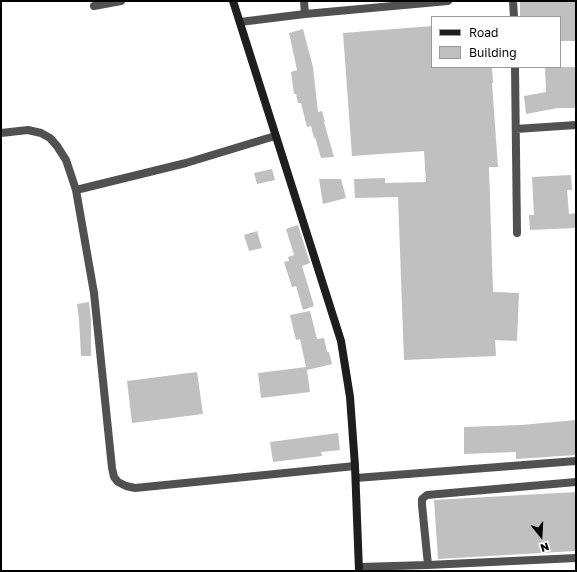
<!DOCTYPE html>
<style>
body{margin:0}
#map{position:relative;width:577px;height:572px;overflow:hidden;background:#fff;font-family:"Golos Text",sans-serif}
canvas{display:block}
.frame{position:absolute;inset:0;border:2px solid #000;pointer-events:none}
.legend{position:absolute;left:431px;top:16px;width:130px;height:52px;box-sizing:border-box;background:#fff;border:1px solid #999;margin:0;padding:5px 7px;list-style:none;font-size:12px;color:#000}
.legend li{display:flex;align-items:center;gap:8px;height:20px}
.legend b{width:20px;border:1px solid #999}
.north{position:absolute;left:521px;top:516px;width:40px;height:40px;-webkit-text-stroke:3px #fff;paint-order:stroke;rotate:162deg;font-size:11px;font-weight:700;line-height:16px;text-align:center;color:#000}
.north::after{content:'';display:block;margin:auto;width:14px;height:18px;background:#000;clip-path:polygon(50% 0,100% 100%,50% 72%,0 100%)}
</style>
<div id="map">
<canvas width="577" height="572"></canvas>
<div class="frame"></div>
<ul class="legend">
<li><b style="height:5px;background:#1e1e1e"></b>Road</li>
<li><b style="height:11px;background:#c0c0c0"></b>Building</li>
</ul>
<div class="north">N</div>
</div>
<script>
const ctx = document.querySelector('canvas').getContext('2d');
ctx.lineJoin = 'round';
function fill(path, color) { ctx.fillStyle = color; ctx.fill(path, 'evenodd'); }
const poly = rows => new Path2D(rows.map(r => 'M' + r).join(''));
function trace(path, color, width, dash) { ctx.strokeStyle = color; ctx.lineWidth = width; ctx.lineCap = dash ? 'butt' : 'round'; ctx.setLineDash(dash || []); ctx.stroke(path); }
fill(poly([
 [520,1,576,1,576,41,560,41,560,17,520,17],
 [432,26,432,67,492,67,493,83,492,83,498,167,489,167,493,292,519,293,517,341,495,340,496,356,404,360,398,197,355,198,354,179,385,178,385,183,426,182,424,151,352,156,343,33],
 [303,29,313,67,318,112,322,111,325,122,324,122,334,157,321,158,315,137,314,138,311,126,307,127,301,103,298,103,296,94,294,94,291,72,297,70,289,33],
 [545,67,576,67,576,108,558,108,526,114,524,96,546,92],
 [272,169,275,180,257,184,254,173],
 [571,175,572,190,567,190,569,214,576,213,576,228,530,230,529,215,534,215,532,177],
 [319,179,341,179,346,198,323,204],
 [298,225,310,263,302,266,314,306,303,310,296,286,292,287,284,262,289,261,288,257,294,255,286,229],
 [257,231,262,248,249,251,244,235],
 [89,302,91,320,91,356,81,356,79,319,77,304],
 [310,311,317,339,324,338,327,352,329,352,332,364,307,370,310,392,261,398,258,373,306,367,300,339,296,340,290,315],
 [197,372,203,414,132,423,127,381],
 [576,420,576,455,516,459,516,452,464,454,464,427,521,425],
 [338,433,340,450,321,452,322,456,273,462,270,442],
 [576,492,576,551,438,559,434,500]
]), '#c0c0c0');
trace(poly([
 [94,6,121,1],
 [356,478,576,461]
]), '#515151', 8);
trace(poly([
 [304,1,305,14],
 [513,1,514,17],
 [240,22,305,14,448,1],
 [515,67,517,233],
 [516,129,576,125],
 [1,133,28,130,41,133,50,138,57,146,66,160,76,190,94,293,112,468,114,477,118,482,126,486,135,488,355,466],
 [76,190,186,163,275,136],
 [428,565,422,505,422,499,427,495,576,482],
 [359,567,428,565,576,558]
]), '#515151', 8);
trace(poly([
 [233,1,341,341,350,397,355,466,359,571]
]), '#1e1e1e', 8);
</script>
